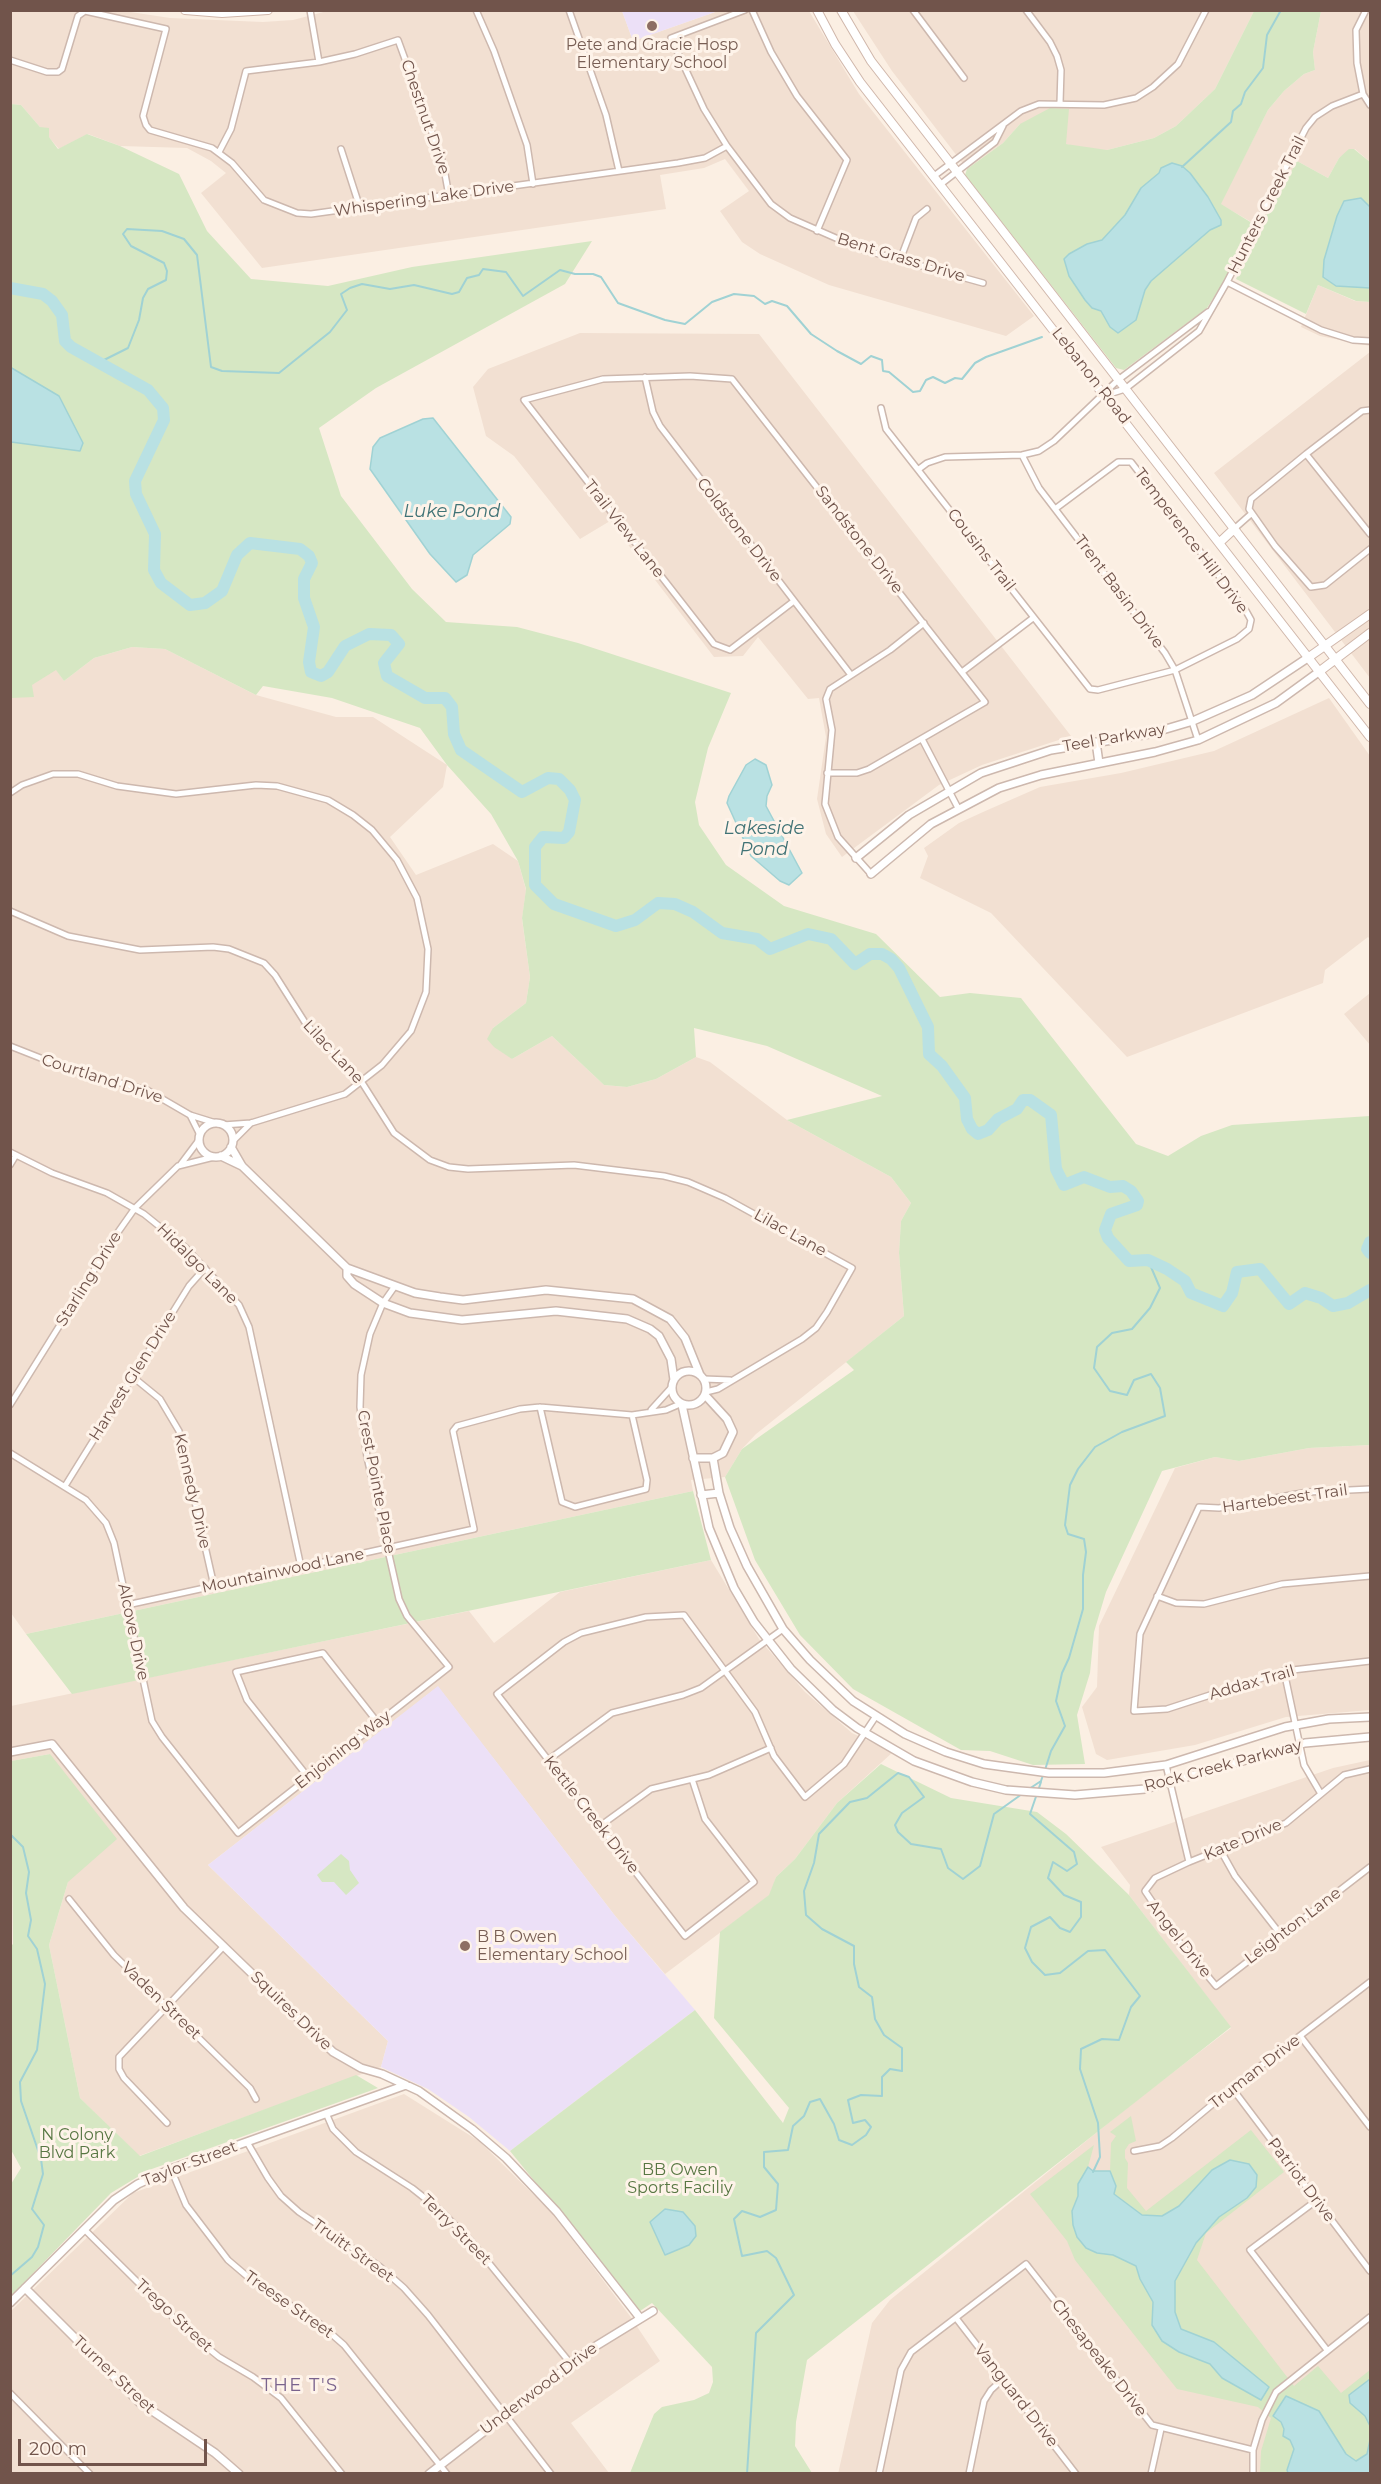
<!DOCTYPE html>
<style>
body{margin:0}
#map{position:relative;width:1381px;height:2484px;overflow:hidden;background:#fbefe3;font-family:Montserrat,sans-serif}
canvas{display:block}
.frame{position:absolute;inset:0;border:12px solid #71544b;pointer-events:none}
.scale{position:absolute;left:18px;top:2439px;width:189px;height:27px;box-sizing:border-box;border:3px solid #71544b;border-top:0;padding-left:8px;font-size:18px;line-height:21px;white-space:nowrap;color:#71544b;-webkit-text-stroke:4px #fef3e9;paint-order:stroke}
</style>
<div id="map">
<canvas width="1381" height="2484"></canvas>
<div class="frame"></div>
<div class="scale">200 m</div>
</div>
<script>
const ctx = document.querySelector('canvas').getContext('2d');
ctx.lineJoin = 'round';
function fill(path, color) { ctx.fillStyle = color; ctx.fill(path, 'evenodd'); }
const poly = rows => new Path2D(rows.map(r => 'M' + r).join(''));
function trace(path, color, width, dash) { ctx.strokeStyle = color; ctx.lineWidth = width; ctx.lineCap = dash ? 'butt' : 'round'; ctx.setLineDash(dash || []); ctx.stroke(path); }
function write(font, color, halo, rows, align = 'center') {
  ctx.font = font + ' Montserrat,sans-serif'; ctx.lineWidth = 6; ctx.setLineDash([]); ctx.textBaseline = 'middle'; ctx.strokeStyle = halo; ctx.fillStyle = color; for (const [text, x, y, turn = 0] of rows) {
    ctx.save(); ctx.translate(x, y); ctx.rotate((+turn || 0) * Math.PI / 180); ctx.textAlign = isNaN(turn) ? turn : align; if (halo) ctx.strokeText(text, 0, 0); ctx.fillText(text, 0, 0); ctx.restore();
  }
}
fill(poly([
 [331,10,622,11,633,41,718,11,809,11,859,94,1034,316,1006,336,829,285,760,254,742,242,720,211,749,191,725,159,704,168,660,175,666,209,262,268,201,193,226,173,211,161,187,148,120,146,88,134,59,149,21,105,11,104,11,11,124,11,170,18,263,22,293,20],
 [853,11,1254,11,1215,89,1176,126,1154,138,1107,150,1086,149,1066,144,1020,124,1003,143,967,169,892,71],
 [1321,11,1370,11,1370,162,1355,149,1339,158,1328,178,1297,161,1260,227,1220,204,1268,110,1284,91,1304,74,1315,70,1313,52],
 [1318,285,1355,301,1370,302,1370,346,1320,336,1301,327],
 [580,333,759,334,1071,736,982,765,939,785,842,857,826,834,817,799,826,737,819,698,808,699,758,637,743,656,714,657,610,521,580,539,514,456,486,436,473,387,488,369],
 [1370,352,1370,678,1214,473],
 [132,647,165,649,256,695,336,717,373,717,447,765,443,787,390,837,416,875,493,844,518,861,526,890,522,919,530,977,526,1003,493,1028,512,1059,552,1036,604,1085,627,1087,656,1079,696,1057,710,1062,787,1120,891,1177,911,1203,901,1221,899,1253,904,1316,756,1434,742,1449,725,1477,691,1480,693,1491,26,1634,11,1613,10,698,56,669,64,681,94,658],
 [1329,698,1370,756,1370,939,1368,937,1325,970,1323,983,1127,1057,991,913,920,878,928,856,924,848,959,823,983,812,1040,787,1121,773,1214,751],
 [1370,993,1370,1045,1344,1014],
 [1370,1445,1370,1710,1286,1717,1195,1745,1107,1760,1096,1754,1082,1707,1097,1687,1099,1626,1175,1468,1215,1457,1239,1461,1309,1448],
 [711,1560,759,1639,805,1692,852,1733,893,1752,837,1803,795,1859,776,1877,770,1895,665,1974,616,1917,438,1687,208,1865,388,2041,381,2067,139,2156,80,2098,49,1945,68,1882,50,1754,11,1761,11,1706,469,1611,494,1643,560,1592],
 [1370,1760,1370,2473,838,2474,872,2323,890,2300,1138,2099,1231,2028,1129,1895,1130,1885,1101,1847,1333,1768],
 [404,2094,479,2141,553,2214,630,2316,660,2361,571,2423,609,2473,11,2474,11,2311,133,2193]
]), '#f2e0d2');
fill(poly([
 [622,11,622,10,718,11,633,41],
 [438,1686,616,1917,695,2010,510,2151,469,2117,428,2089,381,2067,388,2041,208,1865]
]), '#ece0f7');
fill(poly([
 [1254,11,1321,11,1313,52,1315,70,1304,74,1284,91,1268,110,1221,204,1252,223,1223,283,1207,308,1124,370,1116,368,965,175,967,169,1003,143,1020,124,1050,108,1069,109,1066,144,1107,150,1154,138,1176,126,1215,89],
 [11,104,21,105,40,127,49,128,49,137,58,149,87,134,120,146,179,174,207,231,251,279,328,286,412,267,592,241,565,284,376,388,319,428,341,496,412,589,446,622,517,627,578,643,731,693,708,748,695,802,699,825,726,865,784,906,876,934,940,997,970,993,1021,998,1136,1144,1168,1156,1201,1136,1232,1125,1370,1116,1370,1445,1309,1448,1239,1461,1215,1457,1162,1471,1106,1592,1094,1632,1090,1673,1077,1715,1085,1764,1033,1765,990,1751,961,1750,853,1689,800,1635,755,1560,725,1477,742,1449,854,1370,846,1362,904,1316,899,1253,901,1221,911,1203,891,1177,787,1120,882,1096,767,1046,694,1028,696,1057,656,1079,627,1087,604,1085,552,1036,512,1059,494,1047,487,1039,493,1028,526,1003,530,977,522,918,526,889,518,861,491,814,447,765,420,728,332,698,263,686,256,695,165,649,132,647,94,658,64,681,56,670,32,685,34,697,11,698],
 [1349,149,1354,149,1370,162,1370,302,1356,301,1318,285,1306,314,1236,279,1260,227,1297,161,1328,178,1339,158],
 [693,1491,711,1560,72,1694,26,1634],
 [50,1754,117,1839,68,1882,49,1945,80,2098,140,2156,356,2075,378,2088,149,2170,111,2193,11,2296,11,2184,21,2168,10,2148,10,1947,13,1944,11,1761],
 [881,1764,951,1798,1037,1812,1066,1834,1129,1895,1231,2027,807,2360,796,2422,795,2446,812,2473,630,2473,654,2414,662,2407,694,2400,709,2393,713,2382,712,2367,652,2303,640,2311,510,2151,695,2010,783,2123,789,2108,714,2018,720,1932,769,1895,776,1877,795,1859,837,1803],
 [341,1854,349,1861,350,1870,359,1883,346,1895,334,1882,322,1882,317,1875],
 [1131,2116,1136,2141,1129,2144,1125,2150,1125,2158,1128,2163,1127,2188,1146,2211,1251,2130,1284,2172,1206,2233,1197,2260,1294,2386,1318,2366,1341,2393,1370,2370,1370,2473,1260,2473,1261,2451,1271,2418,1258,2407,1177,2389,1075,2260,1067,2241,1030,2194,1094,2145,1088,2167,1093,2171,1110,2171,1111,2143,1116,2136,1110,2132]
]), '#d6e7c3');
const water = poly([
 [1172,163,1182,166,1190,173,1208,197,1221,220,1221,225,1210,230,1151,281,1145,290,1136,320,1118,333,1110,327,1101,311,1092,308,1085,300,1069,276,1064,259,1069,254,1087,244,1102,240,1125,215,1141,188,1159,173,1161,168,1172,163],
 [1361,198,1370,207,1370,288,1336,286,1323,277,1324,260,1337,216,1344,201,1361,198],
 [10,367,59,396,83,443,80,451,11,442,10,367],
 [433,418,511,517,510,524,473,555,467,575,456,582,430,554,370,469,373,447,380,438,423,419,433,418],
 [755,759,766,765,772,785,767,796,766,806,802,873,789,885,780,881,751,856,727,803,729,796,746,765,755,759],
 [1230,2160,1249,2164,1257,2175,1256,2187,1247,2198,1219,2217,1196,2243,1175,2281,1175,2312,1181,2329,1214,2342,1269,2387,1261,2400,1222,2378,1210,2364,1179,2352,1162,2341,1152,2325,1153,2302,1140,2279,1136,2266,1113,2255,1097,2253,1086,2248,1077,2237,1073,2225,1072,2211,1078,2196,1078,2184,1088,2167,1093,2171,1110,2171,1116,2186,1114,2194,1142,2215,1162,2216,1179,2206,1212,2170,1230,2160],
 [665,2209,683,2212,695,2226,696,2236,689,2245,665,2255,650,2222,665,2209],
 [1370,2379,1370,2426,1365,2416,1350,2403,1349,2395,1370,2379],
 [1286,2396,1319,2411,1346,2454,1356,2461,1367,2454,1370,2440,1370,2473,1288,2473,1287,2470,1294,2449,1290,2440,1283,2436,1284,2429,1281,2422,1273,2416,1286,2396]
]);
fill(water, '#b9e1e3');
trace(water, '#a0d2d4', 1.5);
trace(poly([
 [1182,167,1231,122,1233,111,1241,104,1245,92,1263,68,1267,35,1281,10],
 [100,362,128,348,139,320,143,298,148,289,166,280,167,271,164,263,131,246,123,234,127,229,162,231,184,239,197,255,211,367,222,371,279,373,330,332,347,310,341,294,350,288,362,284,390,289,414,285,452,294,459,292,467,278,479,275,483,269,506,272,523,296,560,270,575,274,593,274,601,277,618,303,665,320,685,324,712,302,734,294,754,296,765,304,772,301,787,306,811,334,837,351,861,364,871,356,882,360,883,371,889,372,913,392,920,391,926,380,933,377,945,383,955,378,962,379,975,363,986,357,1042,337],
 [1045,1770,1051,1751,1065,1726,1056,1701,1062,1673,1069,1658,1083,1609,1083,1575,1086,1552,1084,1539,1068,1534,1065,1525,1070,1485,1078,1469,1095,1447,1122,1432,1165,1416,1160,1388,1151,1374,1134,1380,1127,1395,1110,1391,1094,1368,1097,1347,1112,1333,1132,1329,1150,1308,1160,1288,1148,1260],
 [1041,1782,1030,1814,1074,1852,1077,1864,1067,1871,1053,1862,1048,1878,1064,1895,1081,1902,1081,1917,1070,1932,1060,1928,1050,1917,1031,1927,1025,1948,1032,1962,1045,1975,1060,1973,1088,1951,1105,1950,1140,1996,1131,2007,1119,2040,1102,2039,1081,2049,1080,2069,1098,2123,1100,2157,1093,2172],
 [1029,1789,1041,1781,1043,1775],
 [10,1834,23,1847,29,1872,26,1893,31,1920,28,1936,37,1949,45,1984,37,2050,20,2082,21,2101,41,2159,43,2174,32,2209,44,2225,38,2247,32,2257,10,2276],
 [747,2474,756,2333,794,2295,776,2258,767,2251,742,2256,734,2219,742,2211,760,2217,776,2210,778,2184,764,2167,764,2152,788,2150,793,2126,804,2116,810,2102,820,2099,834,2124,839,2140,852,2145,866,2135,871,2127,865,2120,853,2123,848,2100,861,2095,882,2096,882,2077,890,2069,902,2071,902,2048,884,2035,875,2019,872,1997,859,1987,854,1964,854,1946,822,1929,806,1915,804,1891,814,1863,819,1834,850,1802,867,1798,898,1773,909,1777,924,1797,902,1813,895,1825,898,1832,911,1844,941,1849,948,1868,963,1879,980,1866,994,1814,1022,1794]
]), '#a0d2d4', 2);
trace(poly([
 [10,288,43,294,52,301,62,315,65,341,71,347,148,390,163,408,164,420,135,481,136,494,155,534,154,570,161,583,190,605,205,603,222,591,237,555,250,543,300,549,309,556,312,563,304,579,304,598,314,627,309,662,311,672,321,676,328,672,345,646,369,634,391,635,399,644,384,663,387,676,425,698,445,698,452,707,454,734,461,750,522,792,548,778,559,779,570,790,575,800,569,832,564,838,543,837,535,847,535,885,554,904,616,926,635,920,658,903,675,904,693,912,722,933,757,939,770,949,808,934,831,939,855,964,870,954,882,954,891,959,899,968,928,1027,929,1054,942,1066,965,1098,967,1119,972,1129,978,1134,988,1130,998,1119,1017,1109,1023,1100,1030,1100,1051,1115,1056,1169,1064,1185,1084,1177,1110,1187,1123,1186,1131,1191,1138,1201,1137,1205,1111,1214,1105,1230,1108,1238,1129,1261,1148,1260,1167,1269,1185,1281,1191,1293,1223,1306,1232,1293,1237,1272,1260,1269,1289,1304,1305,1293,1321,1298,1333,1306,1348,1303,1370,1290],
 [1370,1242,1367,1249,1370,1253]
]), '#b9e1e3', 12);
const minor = poly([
 [310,10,319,62],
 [476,10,494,51,527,145,533,184],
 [569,10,606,115,619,171],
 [745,10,671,38,704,109,727,146,771,204,790,218,861,249,983,283],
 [752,10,771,52,797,96,847,160,817,231],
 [913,10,964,78],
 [1026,10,1050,42,1057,56,1061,70,1060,103],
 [1366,10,1356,30,1357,63,1363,94,1370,105],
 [10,60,47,72,58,72,62,69,78,16,85,11,166,29,143,116,146,125,150,130,212,148,232,163,264,200,297,213,311,214,678,163,705,158,727,146],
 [341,149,360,208],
 [219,152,231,129,246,71,319,62,355,54,398,40,443,163,449,196],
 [934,176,1021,111,1039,104,1104,105,1136,98,1153,87,1178,64,1206,10],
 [941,184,995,142,1003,126],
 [900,260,916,218,927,209],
 [1227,282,1321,330,1353,340,1370,341],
 [645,377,653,412,660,426,851,675],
 [1106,395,1125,389,1199,331,1227,282,1306,128,1315,117,1332,106,1363,94],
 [881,408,886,429,1090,689,1098,690,1175,670,1237,639,1249,629,1251,620,1246,611,1131,462,1118,462,1055,509],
 [1370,410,1362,411,1306,454,1251,499,1249,509,1275,546,1311,587,1325,585,1370,549],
 [1306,454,1370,534],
 [1022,455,1039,488,1165,653,1175,670,1198,740],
 [919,469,927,463,945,457,1022,455,1039,451,1054,441,1118,380,1208,312],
 [1234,529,1251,514],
 [794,601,730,650,714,644,524,400,603,379,690,376,732,379,985,702,869,769,857,773,827,773],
 [962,672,1033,618],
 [922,739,958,808],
 [10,793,22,785,53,774,78,774,117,786,176,794,256,785,277,786,328,800,353,815,372,830,397,860,417,898,428,949,426,992,411,1031,382,1065,345,1094,251,1123,223,1125],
 [871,874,838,837,825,804,832,730,826,699,830,689,890,650,924,623],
 [10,911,68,936,140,950,213,947,229,949,264,963,275,975,306,1024,361,1081,394,1133,430,1160,449,1167,468,1169,574,1165,664,1176,688,1182,725,1198,852,1268,827,1312,816,1328,802,1339,718,1389,706,1392],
 [10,1046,71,1070,147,1090,190,1115,219,1124],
 [190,1115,200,1135],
 [233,1141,251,1123],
 [10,1152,52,1173,107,1193,144,1214,185,1247,239,1305,249,1327,301,1567],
 [181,1164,199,1140],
 [10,1165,16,1155],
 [133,1377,160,1399,179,1431,214,1586],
 [704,1379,730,1380],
 [10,1405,116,1235,135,1208,178,1166,214,1157],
 [540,1407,562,1502,575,1507,646,1489,647,1480,632,1415],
 [651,1410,671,1388],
 [10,1453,86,1500,106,1523,114,1543,152,1721,162,1737,238,1833,449,1667,407,1616,399,1599,367,1457,360,1407,361,1375,370,1334,383,1303,395,1286],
 [65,1486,189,1286,205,1268],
 [1370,1489,1308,1492,1219,1508,1199,1507,1140,1634,1134,1711,1167,1709,1284,1671,1370,1661],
 [1157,1596,1176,1603,1204,1604,1282,1584,1370,1576],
 [127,1605,474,1529,453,1431,457,1426,520,1409,540,1407,632,1415,666,1410,680,1404],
 [1284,1671,1304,1765,1321,1794],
 [548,1760,612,1713,683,1695,701,1688,783,1629],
 [1166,1765,1189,1862],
 [1370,1769,1344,1775,1286,1823,1189,1862,1155,1878,1145,1891,1178,1940,1216,1986,1370,1867],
 [308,1777,247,1700,236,1672,323,1653,378,1723],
 [692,1779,705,1819,754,1882,685,1936,497,1694,564,1642,581,1633,646,1617,684,1615,755,1712,774,1756,805,1797,844,1764,876,1716],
 [600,1826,651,1789,709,1775,771,1748],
 [1221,1851,1235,1876,1281,1935],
 [69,1899,114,1955,250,2088,256,2099],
 [1301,2037,1370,2127],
 [1232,2088,1370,2271],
 [326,2113,333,2129,356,2152,412,2188,441,2211,471,2241,571,2364],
 [167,2123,124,2078,119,2069,119,2057,224,1946],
 [247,2142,268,2178,281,2196,299,2212,379,2266,404,2288,428,2315,551,2474],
 [1134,2151,1160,2146,1172,2138,1232,2088,1370,1982],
 [171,2169,186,2205,228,2260,255,2283,320,2324,344,2345,447,2474],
 [1317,2200,1250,2250,1327,2350],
 [84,2229,187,2331,219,2357,253,2377,281,2398,342,2474],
 [956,2318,1076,2474],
 [10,2393,90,2474],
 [879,2474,901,2370,911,2352,1026,2264,1152,2425,1253,2450],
 [969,2474,984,2401,991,2390,1003,2379],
 [1151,2474,1161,2429],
 [1253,2474,1253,2450,1262,2420,1276,2392,1370,2317]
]);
const tertiary = poly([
 [1096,742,1099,763],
 [856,858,909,815,981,773,1051,750,1149,734,1193,721,1252,695,1309,657],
 [871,874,931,824,999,788,1041,775,1155,752,1198,740,1276,703,1320,671],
 '199 1140a17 17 0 1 1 34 0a17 17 0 1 1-34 0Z',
 [231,1147,242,1166,347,1268,347,1276,354,1284,383,1303,410,1313,462,1320,556,1311,627,1319,650,1329,659,1336,671,1359,674,1380],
 [221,1156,242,1166],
 [347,1268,415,1293,440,1297,463,1300,546,1290,633,1299,670,1319,685,1338,700,1375],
 '672 1388a17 17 0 1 1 34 0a17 17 0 1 1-34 0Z',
 [682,1405,709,1528,734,1588,754,1622,791,1669,833,1710,857,1728,914,1761,972,1782,1006,1790,1075,1795,1145,1789,1305,1743,1370,1737],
 [693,1458,713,1458,723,1453,733,1432,727,1419,705,1395],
 [713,1458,719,1493,730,1528,747,1566,783,1629,810,1660,853,1701,905,1734,946,1752,984,1764,1049,1773,1104,1773,1166,1765,1285,1727,1329,1719,1370,1717],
 [701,1495,719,1493],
 [10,1752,52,1744,184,1908,333,2052,361,2068,382,2074,419,2091,472,2129,506,2158,557,2212,640,2318],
 [25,2288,139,2402,215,2453,239,2474],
 [10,2303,114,2200,138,2184,171,2169,406,2085],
 [429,2474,591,2349,653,2311]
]);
const secondary = poly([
 [185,10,222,13,268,10],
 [817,10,835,44,860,82,1370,737],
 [841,10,871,61,1370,704],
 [1219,543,1234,529],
 [1309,657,1370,614],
 [1320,671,1370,633]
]);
trace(minor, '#cdb8ae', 8);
trace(tertiary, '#cdb8ae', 10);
trace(secondary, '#d0b7ab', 10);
trace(minor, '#fff', 5);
trace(tertiary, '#fff', 7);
trace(secondary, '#fff', 8);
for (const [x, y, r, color] of [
 [652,26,6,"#8d6e63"],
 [465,1946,6,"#8d6e63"]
]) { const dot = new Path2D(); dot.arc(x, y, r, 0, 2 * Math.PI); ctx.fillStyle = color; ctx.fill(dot); trace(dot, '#fef3e9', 2); }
write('16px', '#785e54', '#fef3e9', [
 ["Pete and Gracie Hosp",652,45],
 ["Elementary School",652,63],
 ["B B Owen",477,1937,"left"],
 ["Elementary School",477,1955,"left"]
]);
write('16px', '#71544b', '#fef3e9', [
 ["Chestnut Drive",425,117,71],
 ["Whispering Lake Drive",424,199,-8],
 ["Hunters Creek Trail",1267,205,-63],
 ["Bent Grass Drive",901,258,17],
 ["Lebanon Road",1091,376,52],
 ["Trail View Lane",624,529,52],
 ["Coldstone Drive",739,530,52],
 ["Sandstone Drive",859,540,52],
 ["Temperence Hill Drive",1191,541,53],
 ["Cousins Trail",981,550,52],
 ["Trent Basin Drive",1119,592,53],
 ["Teel Parkway",1114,738,-10],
 ["Lilac Lane",333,1052,47],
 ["Courtland Drive",102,1079,18],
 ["Lilac Lane",790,1233,29],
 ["Hidalgo Lane",197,1264,45],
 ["Starling Drive",89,1279,-58],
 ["Harvest Glen Drive",133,1376,-58],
 ["Crest Pointe Place",376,1482,79],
 ["Kennedy Drive",192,1491,77],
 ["Hartebeest Trail",1285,1499,-8],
 ["Mountainwood Lane",283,1571,-12],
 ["Alcove Drive",133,1632,78],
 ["Addax Trail",1252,1683,-16],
 ["Enjoining Way",343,1750,-38],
 ["Rock Creek Parkway",1223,1766,-15],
 ["Kettle Creek Drive",591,1815,52],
 ["Kate Drive",1243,1840,-23],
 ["Leighton Lane",1293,1926,-37],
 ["Angel Drive",1179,1939,52],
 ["Vaden Street",161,2001,44],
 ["Squires Drive",291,2011,44],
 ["Truman Drive",1255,2072,-38],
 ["Taylor Street",190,2164,-21],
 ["Patriot Drive",1301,2180,53],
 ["Terry Street",456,2230,45],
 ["Truitt Street",353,2251,36],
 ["Treese Street",289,2305,35],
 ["Trego Street",174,2316,43],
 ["Chesapeake Drive",1099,2358,52],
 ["Turner Street",114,2375,43],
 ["Underwood Drive",539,2389,-37],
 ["Vanguard Drive",1016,2396,52]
]);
write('16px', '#587743', '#fef3e9', [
 ["N Colony",77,2135],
 ["Blvd Park",77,2153],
 ["BB Owen",680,2170],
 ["Sports Faciliy",680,2188]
]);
write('italic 18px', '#407376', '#fef3e9', [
 ["Luke Pond",452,512],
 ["Lakeside",764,829],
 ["Pond",764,850]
]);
ctx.letterSpacing = '1.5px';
write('18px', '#7a638d', '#fef3e9', [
 ["THE T'S",300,2386]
]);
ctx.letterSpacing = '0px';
</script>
